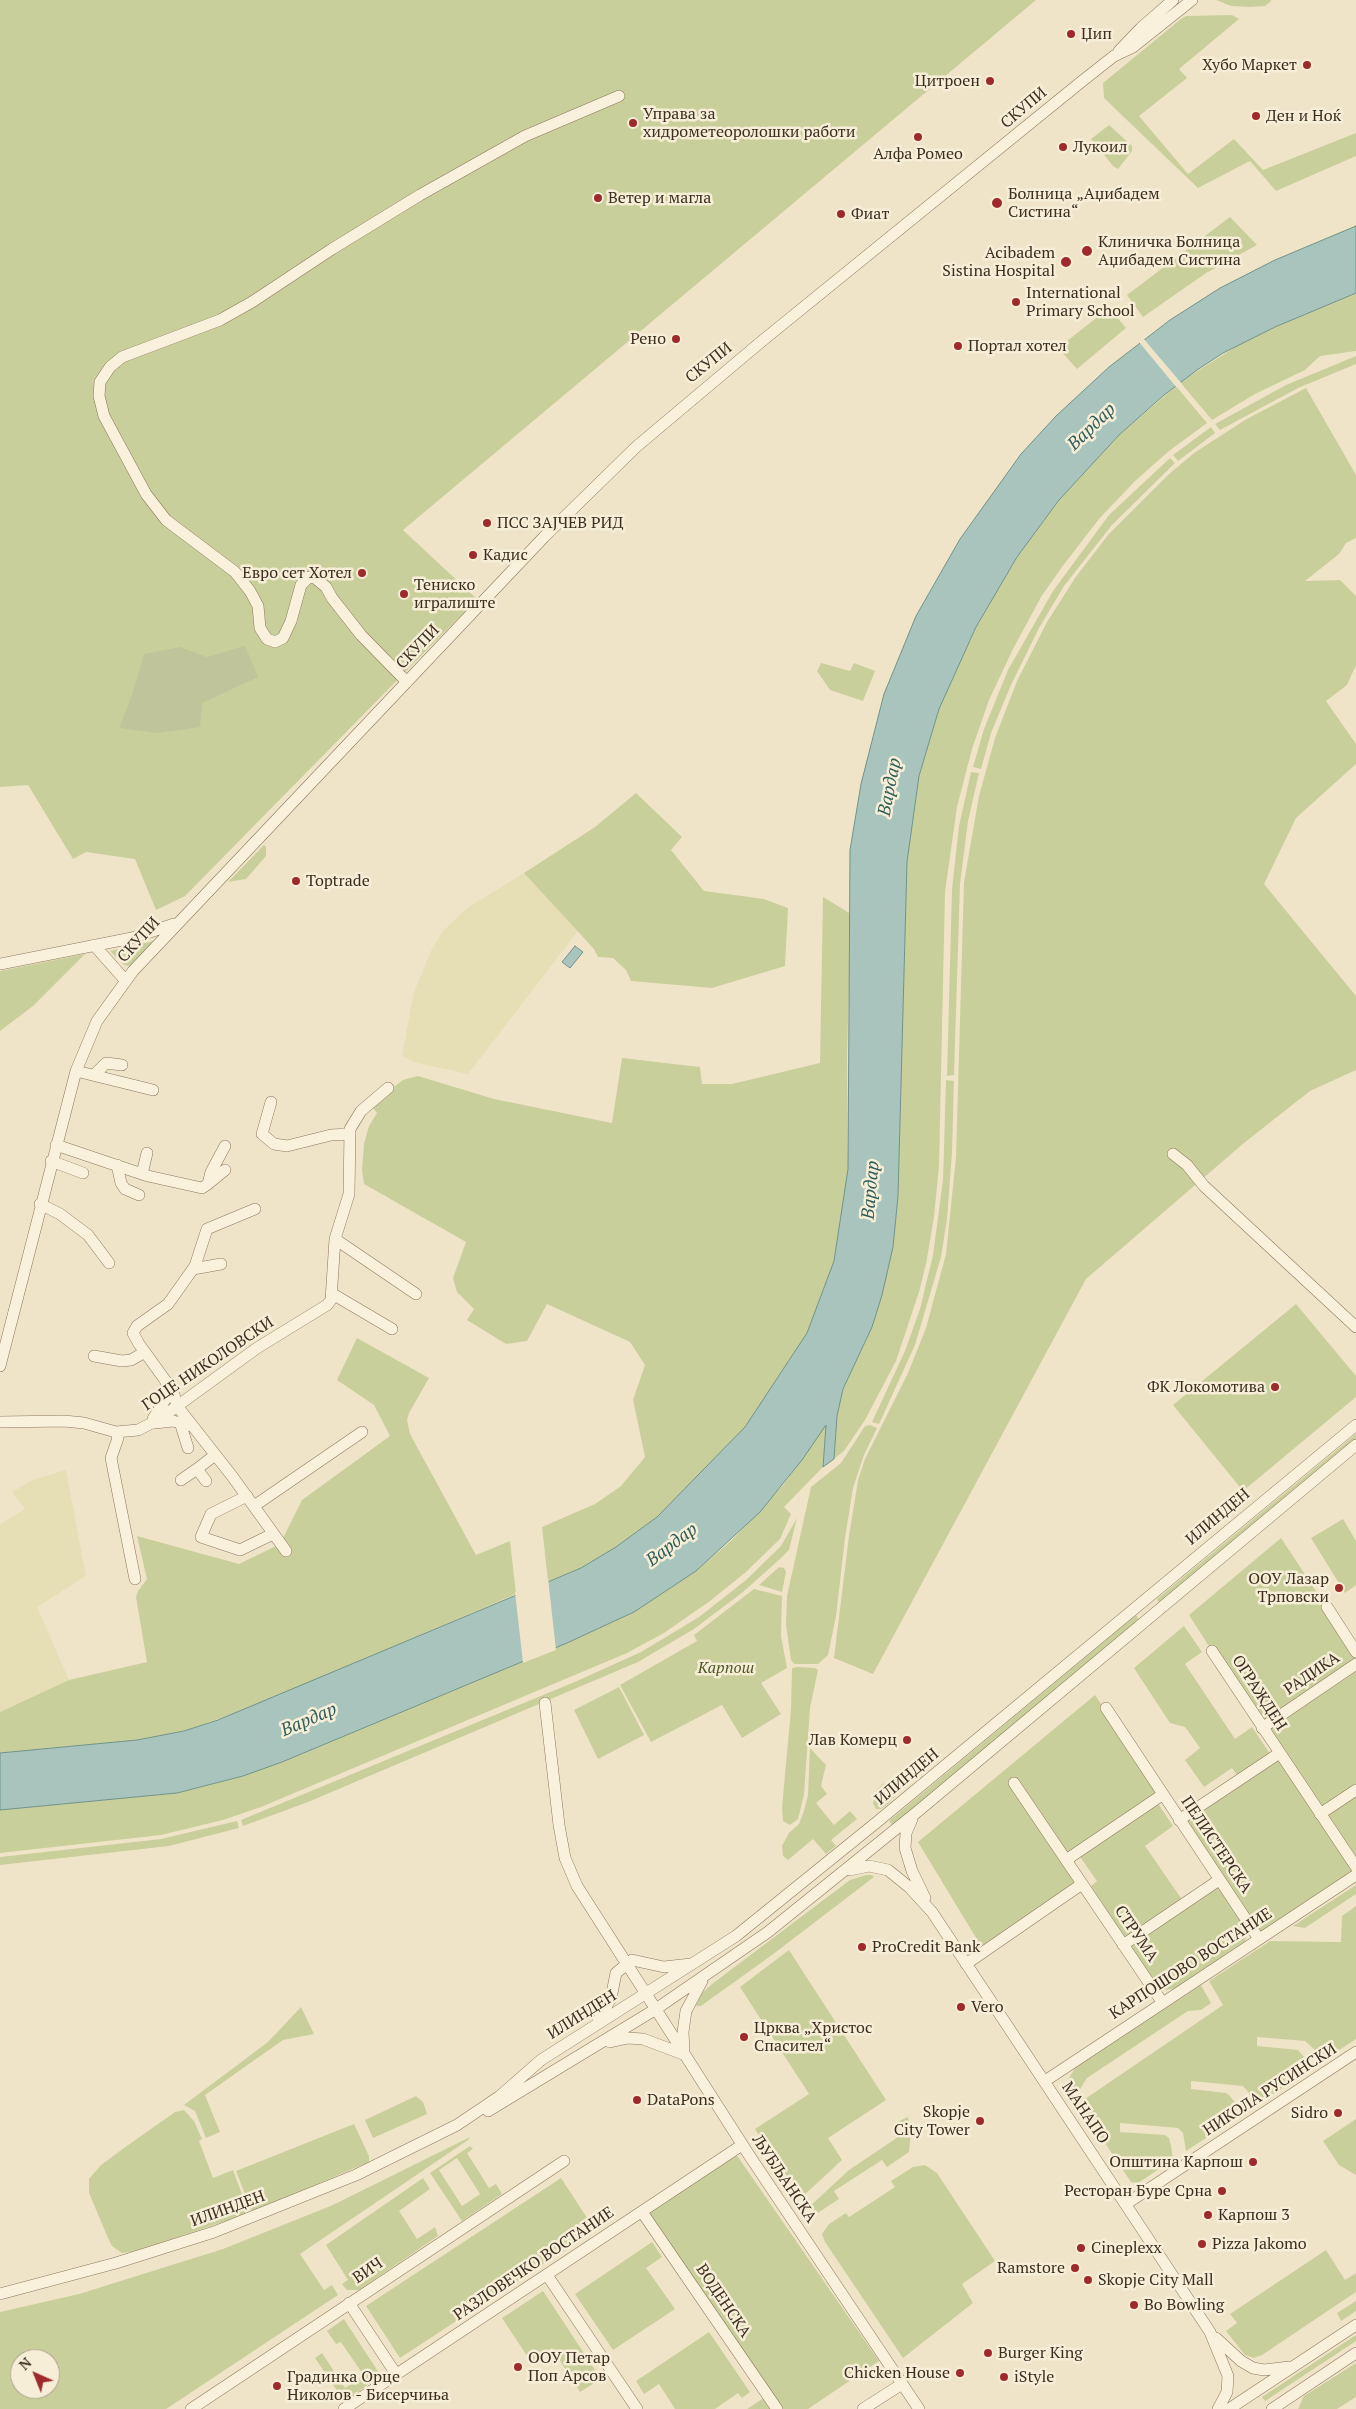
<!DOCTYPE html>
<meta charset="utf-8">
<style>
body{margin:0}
#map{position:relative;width:1356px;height:2409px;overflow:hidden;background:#f0e4c8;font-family:"PT Serif",serif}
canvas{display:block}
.north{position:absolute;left:10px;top:2349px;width:50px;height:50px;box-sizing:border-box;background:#f7eed8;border:1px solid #ada18e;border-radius:50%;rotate:316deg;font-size:14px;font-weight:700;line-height:20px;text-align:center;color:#3d2e20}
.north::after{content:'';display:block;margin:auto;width:18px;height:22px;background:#9e2a2b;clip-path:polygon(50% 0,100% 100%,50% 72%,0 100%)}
</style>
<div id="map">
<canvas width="1356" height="2409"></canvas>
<div class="north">N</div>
</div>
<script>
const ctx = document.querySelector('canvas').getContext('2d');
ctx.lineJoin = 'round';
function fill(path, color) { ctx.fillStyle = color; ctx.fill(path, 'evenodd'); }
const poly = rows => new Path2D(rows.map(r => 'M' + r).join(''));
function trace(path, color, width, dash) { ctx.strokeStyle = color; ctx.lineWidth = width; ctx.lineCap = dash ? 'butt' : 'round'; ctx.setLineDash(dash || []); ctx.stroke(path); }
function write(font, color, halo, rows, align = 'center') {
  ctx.font = font + ' "PT Serif",serif'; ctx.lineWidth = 5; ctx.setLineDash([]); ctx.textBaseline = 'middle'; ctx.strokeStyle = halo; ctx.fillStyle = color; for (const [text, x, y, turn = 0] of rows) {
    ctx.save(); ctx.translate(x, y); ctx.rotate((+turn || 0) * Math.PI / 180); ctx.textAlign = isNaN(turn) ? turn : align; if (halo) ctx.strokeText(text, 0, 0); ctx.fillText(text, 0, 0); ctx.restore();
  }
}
fill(poly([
 [524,873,578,931,468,1074,417,1063,402,1056,414,992,431,951,443,931,467,908],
 [66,1470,86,1576,37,1607,69,1680,0,1712,0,1524,25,1509,12,1492,33,1480]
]), '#e6deb5');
fill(poly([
 [0,0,1036,0,403,530,477,599,185,896,156,910,135,859,86,852,73,859,28,785,0,787],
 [1216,0,1271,0,1271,1,1265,6,1250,7,1231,6],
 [1232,15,1239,19,1179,69,1187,78,1139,116,1188,174,1234,139,1263,170,1356,133,1356,156,1276,191,1250,161,1198,188,1104,98,1103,83,1181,19,1186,16],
 [1109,125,1132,146,1132,151,1118,169,1113,166,1091,139],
 [1230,217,1257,245,1206,273,1143,317,1127,295],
 [1356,293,1356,351,1320,356,1305,370,1255,394,1212,420,1180,382,1240,344,1275,327],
 [1109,308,1126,328,1077,369,1058,348],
 [1356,356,1356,364,1298,388,1220,430,1215,424,1286,385],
 [1176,386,1207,423,1169,451,1135,481,1099,519,1062,567,1041,597,1013,649,989,700,972,749,957,807,945,892,939,1166,934,1217,926,1264,919,1292,896,1361,865,1420,844,1451,834,1459,837,1416,843,1389,872,1327,893,1247,898,1196,907,862,919,776,939,709,976,627,1017,557,1059,500,1119,435],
 [1306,388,1356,475,1356,538,1346,543,1339,554,1305,581,1340,580,1356,596,1356,665,1347,685,1326,701,1356,744,1356,764,1296,818,1264,884,1356,996,1356,1070,1310,1091,1244,1143,1086,1279,873,1674,834,1658,849,1536,858,1480,865,1459,908,1373,926,1328,946,1254,956,1157,964,882,979,796,995,738,1017,681,1047,622,1075,578,1108,535,1168,475,1194,453,1245,420],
 [1211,427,1215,433,1178,461,1173,455],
 [1170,458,1175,463,1112,525,1064,586,1039,628,1011,685,991,733,981,769,973,767,984,729,1008,670,1053,591,1109,515],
 [821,663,850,671,854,663,875,671,863,701,830,690,817,671],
 [971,772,979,773,968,821,960,884,954,1075,947,1076,952,889,959,826],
 [636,793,682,837,671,850,704,891,764,899,788,908,785,966,712,988,631,981,626,970,613,958,598,957,594,949,524,873,595,827],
 [264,845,266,847,266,856,253,871,246,879,228,882],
 [823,897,851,914,847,1056,848,1169,834,1261,807,1333,745,1427,678,1497,657,1517,616,1547,581,1568,548,1581,542,1527,595,1504,621,1486,645,1457,633,1400,645,1365,630,1342,547,1304,527,1341,506,1344,467,1320,474,1309,457,1292,453,1278,466,1242,364,1184,362,1170,364,1144,369,1126,377,1113,371,1105,403,1080,418,1076,494,1099,612,1123,622,1058,700,1067,702,1084,732,1084,820,1063],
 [154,941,130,966,124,965,110,951],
 [85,954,33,1006,0,1031,0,971],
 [946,1080,954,1081,952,1153,947,1219,941,1257,915,1345,879,1424,872,1422,905,1351,920,1309,933,1255,943,1180],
 [1296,1304,1356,1376,1356,1397,1243,1491,1173,1405],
 [357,1338,429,1378,409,1413,407,1420,410,1434,476,1555,510,1541,516,1594,250,1708,184,1731,137,1740,0,1753,0,1712,69,1680,147,1662,136,1597,138,1591,147,1579,137,1536,239,1564,280,1544,302,1500,390,1436,374,1405,337,1380],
 [826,1424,823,1467,784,1507,791,1514,780,1539,746,1572,710,1601,664,1633,627,1653,261,1807,223,1820,161,1835,0,1853,0,1810,177,1793,243,1776,282,1762,567,1643,634,1612,696,1571,732,1540,784,1484],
 [870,1425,877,1428,864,1455,853,1488,845,1538,836,1616,828,1655,818,1664,794,1664,791,1660,786,1625,787,1596,811,1487,841,1463,865,1426],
 [1356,1434,1356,1439,1159,1603,1157,1599],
 [797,1518,789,1550,780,1559,743,1592,694,1629,638,1662,308,1802,243,1826,241,1820,577,1681,641,1652,699,1617,746,1580,781,1546],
 [1343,1519,1356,1541,1356,1585,1345,1593,1311,1538],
 [1281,1538,1356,1652,1356,1875,1259,1939,1179,1820,1278,1754,1189,1615],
 [779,1567,784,1568,786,1572,782,1592,759,1585],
 [754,1589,782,1596,781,1636,787,1668,761,1683,781,1714,742,1738,722,1705,651,1742,620,1685,697,1641,694,1635],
 [1136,1615,1139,1620,893,1826,889,1821],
 [1184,1626,1202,1652,1185,1664,1235,1739,1252,1727,1270,1754,1237,1775,1232,1768,1204,1787,1185,1760,1200,1748,1185,1727,1170,1723,1134,1668],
 [797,1667,815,1668,818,1670,810,1708,804,1795,798,1819,790,1825,783,1821,782,1808,791,1709,792,1668],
 [619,1687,644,1735,598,1759,574,1710],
 [1095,1695,1162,1795,1065,1860,1082,1884,984,1951,918,1842],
 [810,1748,826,1765,821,1786,827,1794,816,1803,834,1825,850,1811,857,1819,831,1840,836,1846,826,1854,813,1839,788,1860,783,1856,782,1846,789,1833,799,1824,804,1811,808,1795],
 [925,1750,941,1753,910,1779,888,1804,881,1809,876,1809,873,1803,876,1791,884,1783,890,1790,930,1756],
 [1157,1802,1173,1826,1145,1846,1183,1901,1128,1937,1123,1935,1091,1886,1097,1881,1078,1854],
 [237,1821,239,1828,169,1846,0,1865,0,1857,161,1839],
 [866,1875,872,1875,874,1877,772,1955,701,2006,696,2006,702,1993,712,1984,850,1880],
 [1356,1885,1356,1894,1305,1928,1293,1926],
 [1216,1887,1221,1888,1246,1925,1247,1934,1245,1941,1175,1989,1161,1990,1128,1944],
 [1356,1906,1356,2039,1321,2062,1316,2051,1305,2041,1257,2037,1257,2046,1298,2050,1304,2057,1309,2070,1250,2109,1249,2093,1243,2086,1191,2081,1191,2089,1226,2093,1230,2096,1236,2104,1237,2118,1186,2151,1183,2133,1178,2128,1120,2123,1120,2132,1165,2135,1169,2138,1171,2146,1173,2160,1138,2183,1131,2182,1068,2088,1068,2080,1075,2068,1201,1985,1211,2003,1201,2010,1188,2011,1087,2078,1079,2091,1085,2099,1223,2005,1209,1981,1270,1941,1341,1942,1342,1916],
 [789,1950,886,2100,828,2138,842,2160,801,2198,755,2129,809,2094,740,1987],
 [301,2007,314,2034,283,2040,205,2095,220,2132,206,2138,195,2111,184,2105,268,2042],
 [416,2096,423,2102,427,2114,373,2138,365,2120],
 [184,2110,194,2121,202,2139,199,2141,213,2178,233,2170,249,2213,137,2251,122,2253,112,2246,108,2238,89,2193,89,2179,101,2165,124,2148,175,2112],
 [908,2117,911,2131,909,2152,887,2167,882,2160,834,2191,839,2199,813,2216,808,2208,849,2170,904,2133,897,2122],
 [1356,2119,1356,2175,1339,2165,1323,2141],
 [354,2124,369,2156,369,2162,252,2212,236,2171],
 [470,2137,468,2140,300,2254,324,2290,332,2285,338,2295,166,2409,0,2409,0,2312,79,2294,223,2249,333,2205],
 [20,2359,50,2359,50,2389,20,2389],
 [470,2146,473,2149,467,2153,489,2188,496,2184,502,2194,462,2221,430,2173],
 [457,2158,480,2194,462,2206,439,2170],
 [731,2153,738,2157,879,2361,808,2409,747,2409,767,2396,642,2212],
 [925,2165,937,2173,995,2261,962,2284,973,2303,903,2358,825,2242,822,2234,829,2224,846,2213,849,2217,895,2187,891,2181,913,2167],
 [423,2178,430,2189,399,2211,417,2239,435,2227,438,2236,359,2290,347,2290,342,2284,348,2280,326,2245],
 [561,2178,595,2230,400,2358,366,2306],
 [652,2242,662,2257,646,2268,675,2309,613,2350,575,2294],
 [1326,2250,1345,2280,1356,2273,1356,2292,1262,2355,1254,2358,1245,2355,1226,2331,1237,2323,1230,2314],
 [543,2291,601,2379,580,2392,552,2348,531,2362,502,2318],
 [1356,2301,1356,2311,1341,2321,1337,2313],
 [344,2319,381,2376,344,2401,315,2358,322,2353,345,2388,364,2376,341,2342,336,2344,327,2331],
 [709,2332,750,2392,742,2398,738,2393,715,2409,675,2409,659,2384,644,2394,636,2381],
 [1356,2335,1356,2341,1265,2401,1262,2397],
 [1356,2363,1356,2397,1337,2409,1298,2409,1304,2396]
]), '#c9cf9b');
fill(poly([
 [245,646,258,677,202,703,200,727,158,733,119,728,132,695,144,654,180,647,207,657]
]), '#bfc49a');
const water = poly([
 [1356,226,1356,293,1275,327,1223,353,1197,370,1164,395,1119,435,1059,500,1017,557,976,627,939,709,919,776,907,862,898,1196,893,1247,882,1295,872,1327,843,1389,837,1416,834,1459,823,1467,826,1425,802,1460,760,1512,696,1571,634,1612,567,1643,282,1762,243,1776,177,1793,0,1810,0,1753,137,1740,184,1731,218,1720,581,1568,616,1547,657,1517,745,1427,807,1333,834,1261,848,1169,850,850,861,784,884,694,916,616,960,539,1021,454,1056,416,1109,367,1170,320,1220,288,1275,260,1356,226],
 [575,946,583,952,570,968,562,962,575,946]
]);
fill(water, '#a9c4bc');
trace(water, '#6f938a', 1);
fill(poly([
 [1143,338,1182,384,1177,388,1139,342],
 [548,1578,556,1650,523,1663,515,1592]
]), '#f0e4c8');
const minor = poly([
 [1119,51,1141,28,1173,0],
 [407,682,361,635,332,598,326,587,315,578,309,577,301,585,291,621,283,638,275,642,267,639,260,628,258,606,250,591,235,572,166,520,146,494,104,416,99,396,100,382,110,367,122,357,220,320,252,302,332,249,420,195,525,136,619,96],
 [94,945,125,980],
 [0,964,132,938,174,924],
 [76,1071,153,1090],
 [94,1075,106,1063,122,1065],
 [271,1102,262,1134,274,1144,287,1146,331,1135,349,1134],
 [56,1145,148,1176,202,1188,208,1184,211,1172,225,1146],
 [1173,1154,1187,1165,1204,1186,1356,1327],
 [51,1161,83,1173],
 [117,1165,121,1183,125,1189,139,1195],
 [142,1174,147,1153],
 [209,1183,225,1170],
 [40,1204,60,1214,88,1235,109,1263],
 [255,1209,207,1229,195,1266,168,1304,137,1326,133,1333,139,1344,173,1391,177,1406,232,1476,286,1551],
 [335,1239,416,1294],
 [193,1269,221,1264],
 [331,1293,392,1329],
 [94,1356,122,1361,131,1360,145,1352],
 [0,1366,76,1071,97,1021,133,971,544,537,636,447,762,341,1081,82,1114,56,1133,47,1192,0],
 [153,1419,166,1398,166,1382],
 [0,1422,64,1421,84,1423,116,1432,138,1430,158,1420,257,1348,327,1305,331,1300,335,1239,349,1194,350,1129,361,1111,388,1088],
 [180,1422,188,1448],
 [155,1423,173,1421,192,1426],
 [116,1432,118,1438,111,1458,135,1579],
 [181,1480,197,1469],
 [206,1481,197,1469,215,1455],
 [247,1496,211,1514,201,1537,240,1550,273,1534],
 [254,1506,362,1432],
 [1327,1607,1356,1652],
 [1212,1651,1356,1867],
 [545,1703,559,1825,565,1858,577,1886,749,2155,919,2409],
 [1106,1708,1259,1939],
 [1262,1728,1356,1664],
 [1014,1783,1162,2002],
 [1320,1814,1356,1790],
 [912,1819,906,1833,905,1848,912,1871,925,1898],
 [1179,1820,1278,1754],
 [1066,1860,1162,1795],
 [850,1870,869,1866,888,1870,909,1887,932,1912,1210,2332,1228,2376,1227,2392,1218,2409],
 [1123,1945,1219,1880],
 [966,1964,1082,1884],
 [598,2021,611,1998,616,1973,632,1960,664,1967,691,1964],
 [610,2042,628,2038,643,2039,683,2054],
 [684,2052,683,2032,686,2011,702,1981],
 [1045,2081,1356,1875],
 [488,2111,656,2009,768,1932,917,1812,1356,1445],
 [1126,2204,1356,2052],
 [642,2212,777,2409],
 [547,2275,637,2409],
 [0,2294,116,2263,214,2232,356,2175,457,2125,500,2096,541,2060,736,1936,877,1822,1356,1425],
 [349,2303,396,2374],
 [1216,2338,1241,2361,1253,2368,1264,2370,1289,2367],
 [191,2409,564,2161],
 [344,2409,742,2145],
 [863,2409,902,2384],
 [1229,2409,1356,2325],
 [1272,2409,1356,2353]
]);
trace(minor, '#8d765c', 12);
trace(minor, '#faf1dc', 11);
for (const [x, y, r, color] of [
 [1071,34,5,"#9e2a2b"],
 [1307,65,5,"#9e2a2b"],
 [990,81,5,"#9e2a2b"],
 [1256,116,5,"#9e2a2b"],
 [633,123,5,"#9e2a2b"],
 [918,137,5,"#9e2a2b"],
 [1063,147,5,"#9e2a2b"],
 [598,198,5,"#9e2a2b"],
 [997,203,6,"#9e2a2b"],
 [841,214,5,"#9e2a2b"],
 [1087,251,6,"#9e2a2b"],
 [1066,262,6,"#9e2a2b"],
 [1016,302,5,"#9e2a2b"],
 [676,339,5,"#9e2a2b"],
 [958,346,5,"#9e2a2b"],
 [487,523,5,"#9e2a2b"],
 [473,555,5,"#9e2a2b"],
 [362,573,5,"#9e2a2b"],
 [404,594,5,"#9e2a2b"],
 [296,881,5,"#9e2a2b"],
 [1275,1387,5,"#9e2a2b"],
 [1339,1588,5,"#9e2a2b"],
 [907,1740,5,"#9e2a2b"],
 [862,1947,5,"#9e2a2b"],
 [961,2007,5,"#9e2a2b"],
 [744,2037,5,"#9e2a2b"],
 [637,2100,5,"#9e2a2b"],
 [1338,2113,5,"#9e2a2b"],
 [980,2121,5,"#9e2a2b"],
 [1253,2162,5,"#9e2a2b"],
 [1222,2191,5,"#9e2a2b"],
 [1208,2215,5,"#9e2a2b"],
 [1202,2244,5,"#9e2a2b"],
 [1081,2248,5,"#9e2a2b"],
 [1075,2268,5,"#9e2a2b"],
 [1088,2280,5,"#9e2a2b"],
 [1134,2305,5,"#9e2a2b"],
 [988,2353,5,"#9e2a2b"],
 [518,2367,5,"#9e2a2b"],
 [960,2373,5,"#9e2a2b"],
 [1004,2377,5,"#9e2a2b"],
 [277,2386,5,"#9e2a2b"]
]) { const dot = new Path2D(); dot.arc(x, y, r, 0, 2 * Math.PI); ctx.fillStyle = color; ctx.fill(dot); trace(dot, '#f7eed8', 2); }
write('16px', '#3d2e20', '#f7eed8', [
 ["Џип",1081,34],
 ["Хубо Маркет",1297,65,"right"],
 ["Цитроен",980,81,"right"],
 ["Управа за",643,114],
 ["хидрометеоролошки работи",643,132],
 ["Ден и Ноќ",1266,116],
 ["Лукоил",1073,147],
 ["Алфа Ромео",918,154,"center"],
 ["Болница „Аџибадем",1008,194],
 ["Систина“",1008,212],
 ["Ветер и магла",608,198],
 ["Фиат",851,214],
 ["Клиничка Болница",1098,242],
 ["Аџибадем Систина",1098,260],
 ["Acibadem",1055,253,"right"],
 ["Sistina Hospital",1055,271,"right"],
 ["International",1026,293],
 ["Primary School",1026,311],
 ["Рено",666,339,"right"],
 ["Портал хотел",968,346],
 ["ПСС ЗАЈЧЕВ РИД",497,523],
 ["Кадис",483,555],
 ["Евро сет Хотел",352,573,"right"],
 ["Тениско",414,585],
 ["игралиште",414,603],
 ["Toptrade",306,881],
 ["ФК Локомотива",1265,1387,"right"],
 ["ООУ Лазар",1329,1579,"right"],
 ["Трповски",1329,1597,"right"],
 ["Лав Комерц",897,1740,"right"],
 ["ProCredit Bank",872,1947],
 ["Vero",971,2007],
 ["Црква „Христос",754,2028],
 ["Спасител“",754,2046],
 ["DataPons",647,2100],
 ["Skopje",970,2112,"right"],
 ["City Tower",970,2130,"right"],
 ["Sidro",1328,2113,"right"],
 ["Општина Карпош",1243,2162,"right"],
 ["Ресторан Буре Срна",1212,2191,"right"],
 ["Карпош 3",1218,2215],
 ["Pizza Jakomo",1212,2244],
 ["Cineplexx",1091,2248],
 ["Ramstore",1065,2268,"right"],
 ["Skopje City Mall",1098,2280],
 ["Bo Bowling",1144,2305],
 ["Burger King",998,2353],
 ["ООУ Петар",528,2358],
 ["Поп Арсов",528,2376],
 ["Chicken House",950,2373,"right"],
 ["Градинка Орце",287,2377],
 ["Николов - Бисерчиња",287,2395],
 ["iStyle",1014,2377]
], 'left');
write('16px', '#3d2e20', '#f7eed8', [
 ["СКУПИ",1024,108,-40],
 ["СКУПИ",709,363,-39],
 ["СКУПИ",418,647,-46],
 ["СКУПИ",139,940,-48],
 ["ГОЦЕ НИКОЛОВСКИ",208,1364,-34],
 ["ИЛИНДЕН",1218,1517,-40],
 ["РАДИКА",1312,1674,-34],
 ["ОГРАЖДЕН",1259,1693,57],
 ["ИЛИНДЕН",907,1777,-40],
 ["ПЕЛИСТЕРСКА",1216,1845,56],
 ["СТРУМА",1136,1934,56],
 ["КАРПОШОВО ВОСТАНИЕ",1191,1964,-33],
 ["ИЛИНДЕН",582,2015,-32],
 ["НИКОЛА РУСИНСКИ",1270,2090,-33],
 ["МАНАПО",1085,2113,56],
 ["ЉУБЉАНСКА",784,2179,56],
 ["ИЛИНДЕН",228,2209,-20],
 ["РАЗЛОВЕЧКО ВОСТАНИЕ",534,2264,-34],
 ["ВИЧ",368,2271,-34],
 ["ВОДЕНСКА",723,2301,56]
]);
write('italic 16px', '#4d5a26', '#f7eed8', [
 ["Карпош",726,1668]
]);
write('italic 18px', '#2f5d5a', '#f7eed8', [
 ["Вардар",1092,427,-44],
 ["Вардар",890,787,-79],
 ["Вардар",871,1190,-85],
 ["Вардар",672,1545,-37],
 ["Вардар",309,1720,-23]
]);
</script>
